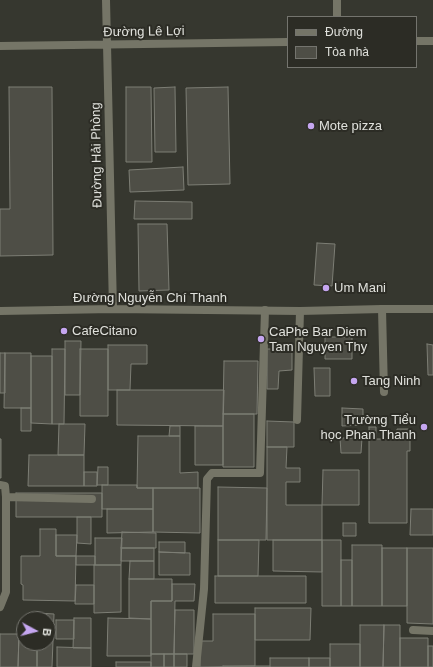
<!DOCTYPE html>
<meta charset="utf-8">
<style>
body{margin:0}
#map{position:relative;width:433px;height:667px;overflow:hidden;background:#36372f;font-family:Arial,sans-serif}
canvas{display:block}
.legend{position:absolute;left:287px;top:16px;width:130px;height:52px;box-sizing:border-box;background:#2c2c25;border:1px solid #74746e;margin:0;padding:5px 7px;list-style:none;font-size:12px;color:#e0e1dc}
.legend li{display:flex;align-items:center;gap:8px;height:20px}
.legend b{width:20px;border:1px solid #74746e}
.north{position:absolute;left:16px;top:611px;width:40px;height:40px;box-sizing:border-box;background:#2c2c25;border:1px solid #74746e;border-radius:50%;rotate:97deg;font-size:11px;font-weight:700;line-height:16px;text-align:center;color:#e0e1dc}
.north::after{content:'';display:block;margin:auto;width:14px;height:18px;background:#c5a6f0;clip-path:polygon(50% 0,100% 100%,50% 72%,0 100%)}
</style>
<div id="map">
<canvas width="433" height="667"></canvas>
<ul class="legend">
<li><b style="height:5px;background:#757567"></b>Đường</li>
<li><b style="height:11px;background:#4e4e46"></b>Tòa nhà</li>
</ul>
<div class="north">B</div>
</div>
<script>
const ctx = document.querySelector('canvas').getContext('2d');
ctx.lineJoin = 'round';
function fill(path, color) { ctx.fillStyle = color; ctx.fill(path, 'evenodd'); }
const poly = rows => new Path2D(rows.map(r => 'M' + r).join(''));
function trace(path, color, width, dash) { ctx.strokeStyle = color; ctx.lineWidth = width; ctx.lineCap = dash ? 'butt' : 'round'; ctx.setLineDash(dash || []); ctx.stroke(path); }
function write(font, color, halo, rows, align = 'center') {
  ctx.font = font + ' Arial,sans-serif'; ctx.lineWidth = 4; ctx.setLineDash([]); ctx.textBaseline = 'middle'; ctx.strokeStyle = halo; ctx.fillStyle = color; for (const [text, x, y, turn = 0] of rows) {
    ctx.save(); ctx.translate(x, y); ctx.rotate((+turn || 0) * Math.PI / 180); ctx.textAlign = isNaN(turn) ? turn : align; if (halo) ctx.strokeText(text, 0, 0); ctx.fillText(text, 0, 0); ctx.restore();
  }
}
const building = poly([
 [9,87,52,87,53,255,0,256,0,209,10,209,9,87],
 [126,87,151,87,152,162,126,162,126,87],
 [175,87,176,152,155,152,154,88,175,87],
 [228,87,230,184,188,185,186,88,228,87],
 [183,167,184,190,130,192,129,170,183,167],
 [135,201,192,202,192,219,134,219,135,201],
 [138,224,167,224,169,290,139,291,138,224],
 [317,243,335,244,332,286,314,285,317,243],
 [325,337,352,337,352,359,325,359,325,337],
 [65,341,81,341,80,395,65,395,65,341],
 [427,344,433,345,433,375,428,375,427,344],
 [108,345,147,345,147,364,131,364,130,390,108,390,108,345],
 [52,349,65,349,64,424,52,424,52,349],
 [80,349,108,349,108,416,80,416,80,349],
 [267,349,292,349,292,370,279,371,278,389,267,389,267,349],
 [0,353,5,353,5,393,0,393,0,353],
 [5,353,31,353,31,408,4,408,5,353],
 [31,356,52,356,52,424,31,423,31,356],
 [224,361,258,361,257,414,223,414,224,361],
 [314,368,330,368,330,396,315,396,314,368],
 [117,390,224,390,223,426,117,425,117,390],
 [21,408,31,408,31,431,21,431,21,408],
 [342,408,363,409,363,425,342,426,342,408],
 [223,414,254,414,254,467,223,467,223,414],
 [267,421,294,422,294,447,267,447,267,421],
 [59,424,85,424,84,455,58,455,59,424],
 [170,426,180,426,180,436,169,436,170,426],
 [195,426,223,426,223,465,195,465,195,426],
 [369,427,376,427,376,439,397,439,397,429,410,429,410,451,407,451,407,523,369,523,369,427],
 [138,436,180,436,180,473,198,472,198,488,137,488,138,436],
 [340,438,362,438,361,453,341,453,340,438],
 [0,439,1,439,1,478,0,478,0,439],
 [267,447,287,447,286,468,300,468,300,482,286,482,286,505,322,505,322,540,267,540,267,447],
 [29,455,84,455,84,486,28,486,29,455],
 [98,467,108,467,108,485,97,485,98,467],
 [323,470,359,470,359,505,322,505,323,470],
 [84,472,97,472,97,486,84,486,84,472],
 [102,485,137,485,137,488,153,488,153,509,102,509,102,485],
 [218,487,267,488,266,540,218,540,218,487],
 [153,488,200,488,200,533,153,532,153,488],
 [16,493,102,493,102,517,16,517,16,493],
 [107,509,153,509,153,532,107,533,107,509],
 [411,509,433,509,433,535,410,535,411,509],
 [77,517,91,517,91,544,77,543,77,517],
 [343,523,356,523,356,536,343,536,343,523],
 [40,529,56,529,56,556,76,556,75,601,23,600,23,585,21,584,21,556,40,556,40,529],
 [122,532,156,533,156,548,121,548,122,532],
 [56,535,77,535,76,556,56,556,56,535],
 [95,538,122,538,121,565,95,565,95,538],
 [218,540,259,540,258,576,218,576,218,540],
 [273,540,322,540,322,572,273,571,273,540],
 [322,540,341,540,341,606,322,606,322,540],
 [159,542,185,542,185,553,159,552,159,542],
 [352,545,382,545,382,606,352,606,352,545],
 [121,548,154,548,154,561,121,561,121,548],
 [382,548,407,548,407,606,382,606,382,548],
 [407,548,433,548,433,624,407,623,407,548],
 [159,552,190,553,190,575,159,575,159,552],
 [76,556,95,556,95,565,76,565,76,556],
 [341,560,352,560,352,606,341,606,341,560],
 [130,561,154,561,154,579,129,579,130,561],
 [94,565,121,565,121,612,94,613,94,565],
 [215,576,306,576,306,603,215,603,215,576],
 [129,579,172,579,172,601,151,601,151,619,129,618,129,579],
 [172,584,195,584,194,601,175,601,174,654,151,654,151,601,172,601,172,584],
 [76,585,94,585,94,604,75,604,76,585],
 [255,608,311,608,310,640,255,640,255,608],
 [175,610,194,610,194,654,174,654,175,610],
 [38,613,54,614,52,667,37,667,37,643,48,643,48,619,38,619,38,613],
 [213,614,255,614,255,666,200,667,200,641,213,641,213,614],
 [74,618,91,618,91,648,73,648,74,618],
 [108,618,151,619,151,656,107,656,108,618],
 [56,620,74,620,74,639,56,639,56,620],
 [360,625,384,625,383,667,360,667,360,625],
 [384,625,400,625,400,667,383,667,384,625],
 [0,634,19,634,18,667,0,667,0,634],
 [19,634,24,634,24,643,37,643,37,667,18,667,19,634],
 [400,638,428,638,428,667,400,667,400,638],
 [330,644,360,644,360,667,330,667,330,644],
 [428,646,433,646,433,667,428,667,428,646],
 [57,647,91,648,91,667,57,667,57,647],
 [151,654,164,654,164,667,151,667,151,654],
 [164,654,174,654,174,667,164,667,164,654],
 [174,654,187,654,187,667,174,667,174,654],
 [270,658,309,658,309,667,270,667,270,658],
 [309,658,330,658,330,667,309,667,309,658],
 [116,662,151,662,151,667,116,667,116,662],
 [223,666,270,666,270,667,223,667,223,666]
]);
fill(building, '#4e4e46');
trace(building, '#7d7e75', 1);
trace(poly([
 [337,17,337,0],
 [382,309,384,392],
 [196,667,204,589,207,479,212,473,260,473,265,310]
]), '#757567', 8);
trace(poly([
 [297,420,300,311],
 [0,485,5,486,6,497,6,592,0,607],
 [6,497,92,499],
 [413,630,433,631]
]), '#757567', 8);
trace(poly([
 [106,0,113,309],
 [416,41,433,41],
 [0,46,288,42],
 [0,311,113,309,300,311,382,309,433,309]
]), '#757567', 8);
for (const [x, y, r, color] of [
 [311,126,4,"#c5a6f0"],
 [326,288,4,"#c5a6f0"],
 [64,331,4,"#c5a6f0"],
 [261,339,4,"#c5a6f0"],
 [354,381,4,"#c5a6f0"],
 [424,427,4,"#c5a6f0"]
]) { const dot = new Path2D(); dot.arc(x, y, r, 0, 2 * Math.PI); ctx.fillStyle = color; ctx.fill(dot); trace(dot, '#2c2c25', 1.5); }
write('13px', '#e0e1dc', '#2c2c25', [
 ["Đường Lê Lợi",144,32,-1],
 ["Đường Hải Phòng",97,155,-91],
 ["Đường Nguyễn Chí Thanh",150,298]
]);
write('13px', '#e0e1dc', '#2c2c25', [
 ["Mote pizza",319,126],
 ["Um Mani",334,288],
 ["CafeCitano",72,331],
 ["CaPhe Bar Diem",269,332],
 ["Tam Nguyen Thy",269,347],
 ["Tang Ninh",362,381],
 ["Trường Tiểu",416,420,"right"],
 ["học Phan Thanh",416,435,"right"]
], 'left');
</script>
